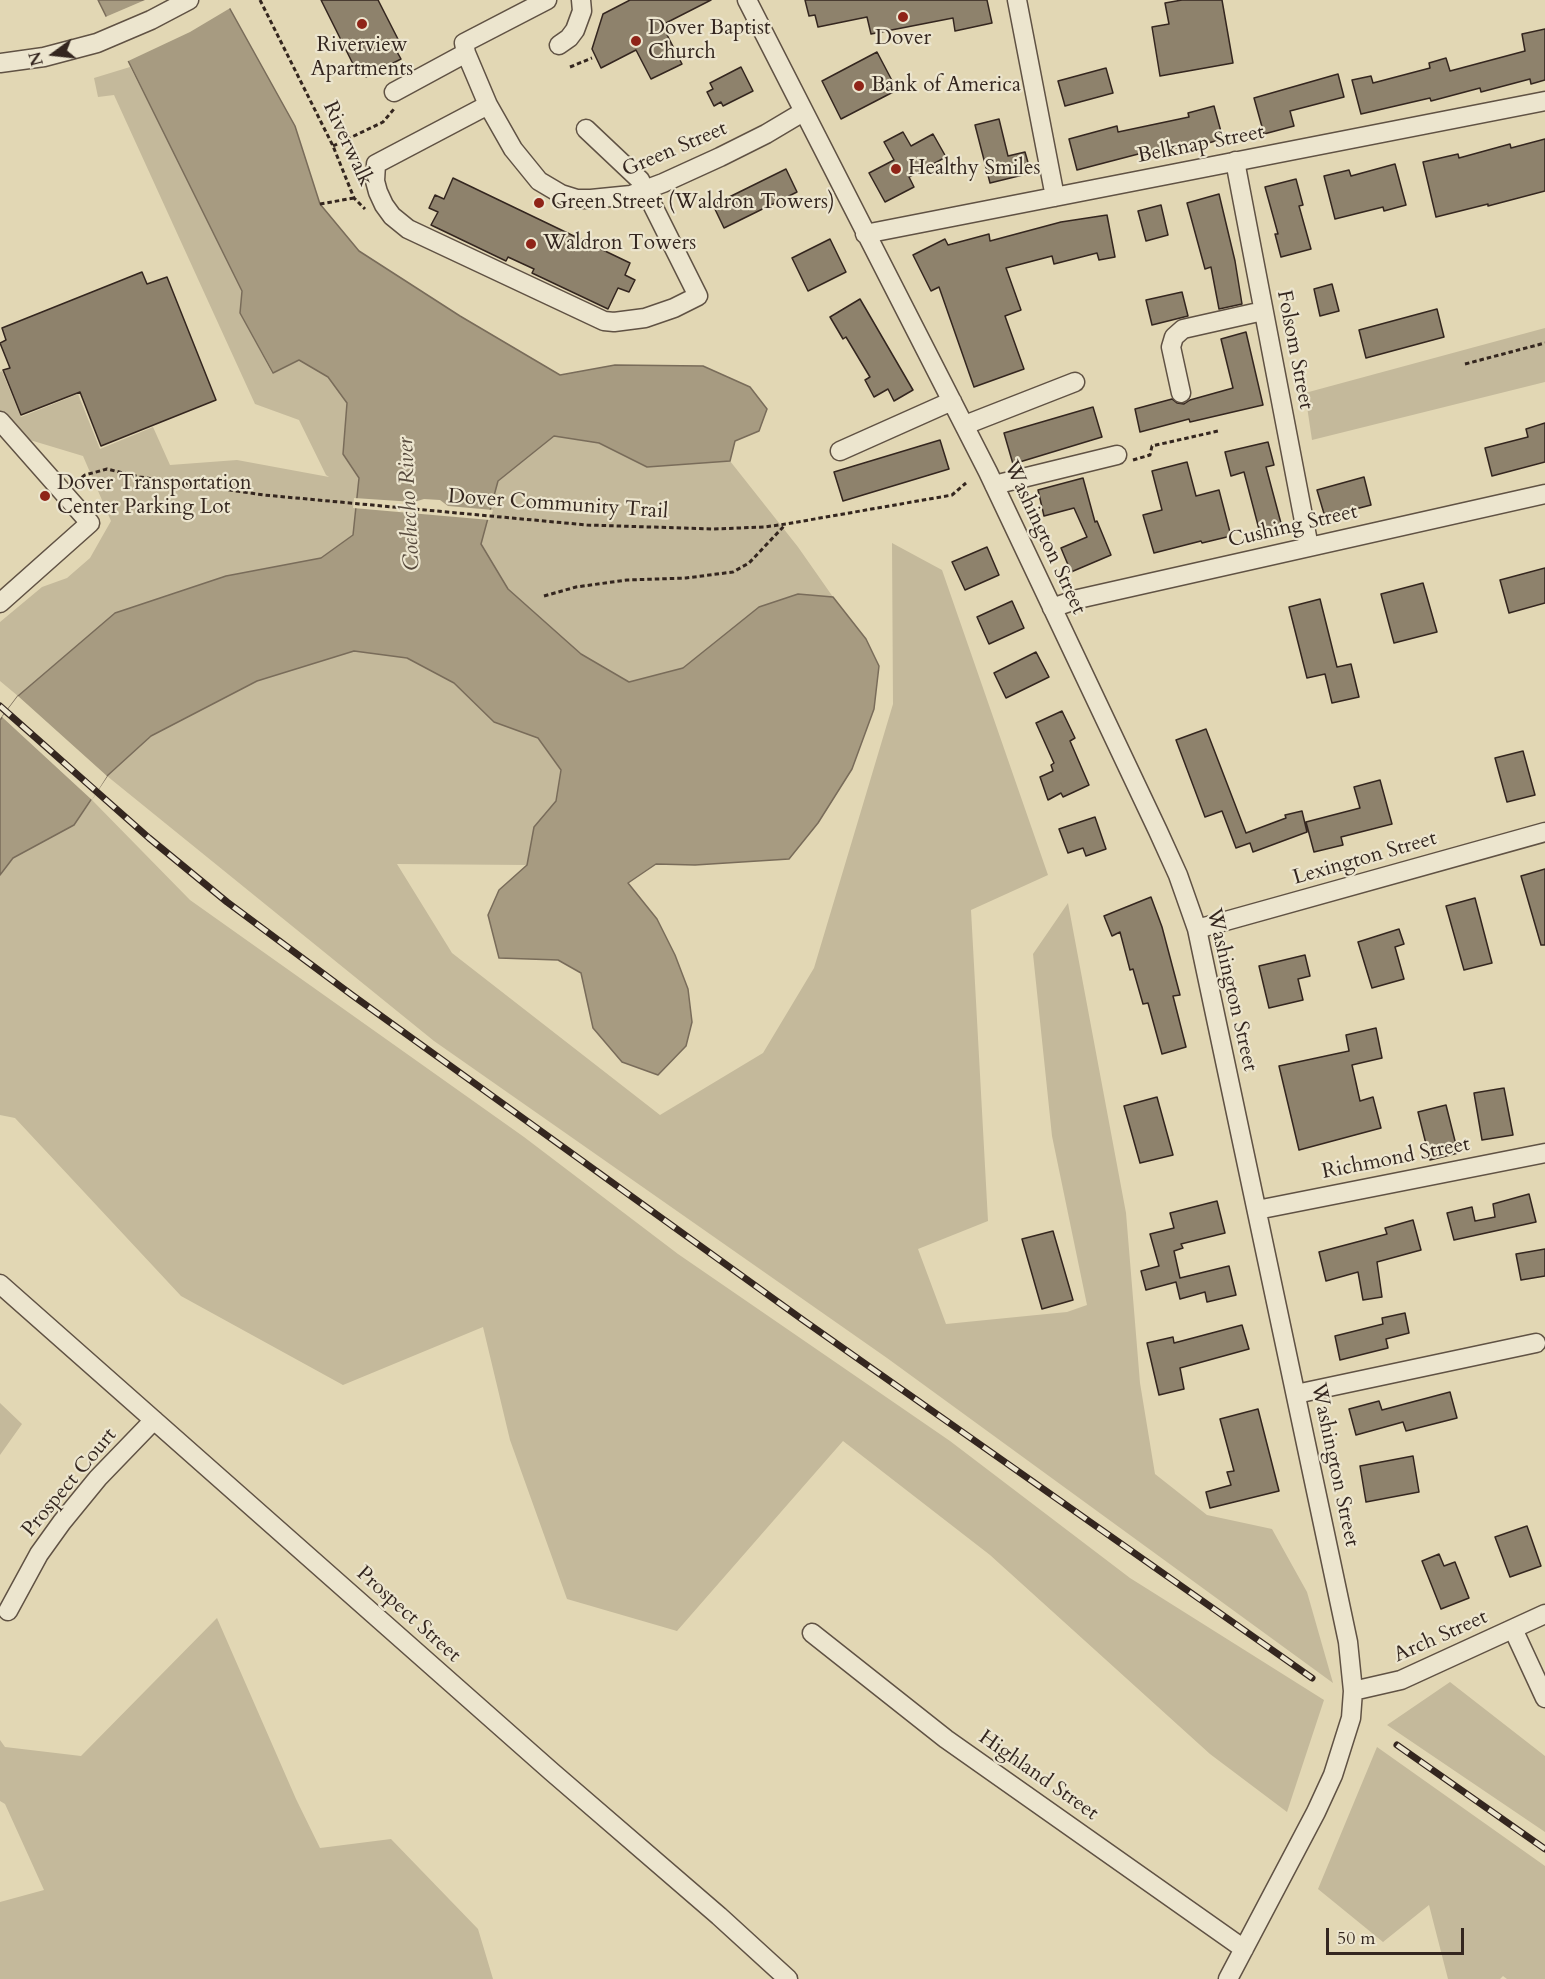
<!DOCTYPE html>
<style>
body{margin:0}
#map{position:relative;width:1545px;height:1979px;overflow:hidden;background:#e2d7b4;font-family:Cardo,serif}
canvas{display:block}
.north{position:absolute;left:24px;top:24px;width:60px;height:60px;-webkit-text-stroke:4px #ece5ce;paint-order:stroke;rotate:255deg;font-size:16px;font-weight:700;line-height:24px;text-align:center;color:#34261f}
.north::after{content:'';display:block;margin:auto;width:21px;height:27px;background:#34261f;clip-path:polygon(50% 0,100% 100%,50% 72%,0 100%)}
.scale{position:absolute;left:1326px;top:1928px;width:138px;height:27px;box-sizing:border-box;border:3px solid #34261f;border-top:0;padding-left:8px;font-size:18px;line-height:21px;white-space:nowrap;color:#34261f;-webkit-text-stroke:4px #ece5ce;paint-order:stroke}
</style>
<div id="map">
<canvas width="1545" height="1979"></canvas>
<div class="north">N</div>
<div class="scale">50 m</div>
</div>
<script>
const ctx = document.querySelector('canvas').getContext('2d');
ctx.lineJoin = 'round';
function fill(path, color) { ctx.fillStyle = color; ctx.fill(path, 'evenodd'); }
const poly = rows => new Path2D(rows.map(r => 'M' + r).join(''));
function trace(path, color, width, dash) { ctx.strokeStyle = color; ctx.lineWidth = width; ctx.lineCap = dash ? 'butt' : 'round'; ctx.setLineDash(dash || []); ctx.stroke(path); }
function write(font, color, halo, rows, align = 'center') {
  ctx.font = font + ' Cardo,serif'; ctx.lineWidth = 4.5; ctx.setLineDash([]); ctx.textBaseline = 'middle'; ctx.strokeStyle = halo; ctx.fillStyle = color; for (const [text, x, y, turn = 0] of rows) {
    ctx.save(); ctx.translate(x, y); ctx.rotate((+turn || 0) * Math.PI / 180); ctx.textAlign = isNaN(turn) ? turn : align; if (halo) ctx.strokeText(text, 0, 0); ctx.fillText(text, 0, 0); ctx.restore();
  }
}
fill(poly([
 [130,67,153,111,242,291,240,313,272,373,299,360,328,377,347,403,343,454,359,478,353,535,321,558,226,576,115,613,18,696,0,681,0,622,42,587,67,578,90,558,111,521,83,456,20,437,0,413,0,372,2,371,21,417,78,394,100,449,153,427,170,465,237,460,329,477,326,475,299,420,255,404,114,95,98,97,94,78],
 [1545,328,1545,382,1312,440,1305,393],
 [554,436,599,443,647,467,730,461,798,547,833,597,798,594,759,607,683,668,629,682,581,654,508,589,481,544,498,480],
 [892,543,942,570,1048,875,971,910,988,1221,918,1249,946,1324,1067,1312,1087,1305,1052,1136,1033,954,1068,903,1126,1213,1140,1383,1155,1474,1207,1515,1272,1529,1307,1592,1333,1683,887,1358,434,1041,107,776,151,736,257,681,354,651,407,658,454,683,494,722,538,738,561,771,556,801,534,827,527,865,397,864,452,953,660,1115,763,1053,814,968,893,704],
 [92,800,190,900,524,1137,678,1254,950,1441,1130,1578,1324,1700,1287,1812,1210,1754,990,1555,843,1441,677,1631,567,1599,510,1440,483,1327,343,1385,181,1296,15,1118,0,1115,0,875,13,858,74,825],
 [0,1403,22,1424,0,1455],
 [217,1618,296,1799,320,1848,391,1839,478,1929,493,1979,0,1979,0,1902,44,1890,5,1804,0,1801,0,1740,5,1747,81,1756],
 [1450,1682,1545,1756,1545,1832,1387,1725],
 [1377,1747,1545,1866,1545,1979,1507,1979,1503,1976,1500,1979,1448,1979,1429,1905,1383,1942,1318,1889]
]), '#c4b99b');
const water = poly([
 [98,0,225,0,295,126,320,204,359,251,460,316,560,375,615,365,703,366,750,387,767,409,759,431,735,441,730,461,647,467,599,443,554,436,498,481,481,544,508,589,581,654,629,682,683,668,759,607,798,594,833,597,866,639,879,666,874,709,852,769,818,823,789,859,695,865,656,864,628,883,657,919,675,955,688,989,692,1022,686,1046,658,1075,622,1062,593,1028,581,973,558,960,499,958,488,915,499,890,527,865,534,827,556,801,561,770,538,738,494,722,454,683,407,658,354,651,257,681,151,736,107,776,74,825,13,858,0,875,0,720,18,696,115,613,226,576,321,558,353,535,359,478,343,454,347,403,328,377,299,360,273,373,240,313,242,291,98,0]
]);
fill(water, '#a79b81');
trace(water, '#796c5a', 1.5);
fill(poly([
 [145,0,228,0,232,7,190,32,124,63,103,18],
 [354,498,414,502,424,499,440,500,448,506,493,510,490,520,353,508],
 [18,696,107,776,92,800,2,717]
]), '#e2d7b4');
const building = poly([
 [321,0,378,0,402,47,396,50,401,59,366,77,362,69,357,72,321,0],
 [630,0,711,0,662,25,682,64,651,79,636,50,601,68,592,49,603,14,630,0],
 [805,0,987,0,992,23,955,31,953,18,871,34,867,17,818,27,815,15,809,16,805,0],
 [1182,0,1222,0,1233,63,1160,76,1152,27,1169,24,1165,3,1182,0],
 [1545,29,1545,80,1531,84,1530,79,1481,92,1480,88,1431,101,1430,98,1361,114,1352,80,1371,76,1373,83,1430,68,1429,63,1446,58,1450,71,1525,51,1522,34,1545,29],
 [877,52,897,90,841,119,822,81,877,52],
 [741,67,753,91,723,106,721,102,714,106,707,92,713,89,710,83,741,67],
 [1106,68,1113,93,1065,106,1058,81,1106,68],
 [1338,74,1344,97,1290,111,1294,126,1264,134,1254,98,1338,74],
 [1214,106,1223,139,1197,146,1196,143,1146,155,1146,152,1077,170,1069,139,1117,126,1118,132,1189,117,1188,113,1214,106],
 [999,119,1008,156,1025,152,1031,173,990,183,975,125,999,119],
 [903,132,911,146,933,134,946,157,909,177,914,187,885,202,869,173,894,160,884,142,903,132],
 [1545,139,1545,191,1488,206,1488,204,1436,217,1423,162,1458,154,1459,158,1510,144,1511,148,1545,139],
 [1395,164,1406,205,1384,211,1383,207,1335,219,1324,176,1349,170,1351,176,1395,164],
 [786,169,797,192,724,228,713,205,786,169],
 [453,178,630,263,625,275,635,280,629,292,618,288,608,309,532,273,534,269,508,257,506,261,431,225,438,212,429,208,435,195,444,199,453,178],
 [1296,179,1303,205,1299,206,1311,249,1281,257,1275,234,1278,234,1265,187,1296,179],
 [1219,194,1235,261,1242,304,1219,309,1211,267,1205,269,1187,203,1219,194],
 [1161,205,1168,235,1146,241,1138,211,1161,205],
 [1107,215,1115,257,1099,260,1097,253,1054,264,1052,256,1006,268,1021,310,1005,316,1024,369,974,387,939,287,931,291,913,255,945,239,948,245,989,234,990,241,1061,222,1107,215],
 [830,239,846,272,808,291,792,258,830,239],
 [142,272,147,284,167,277,216,400,101,446,80,392,21,415,3,370,10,368,0,343,6,340,2,328,142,272],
 [1332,284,1339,311,1320,316,1314,289,1332,284],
 [1182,292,1188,316,1152,325,1146,300,1182,292],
 [860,299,913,390,894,401,888,389,874,397,865,380,870,377,846,337,843,339,830,317,860,299],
 [1437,309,1444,337,1366,358,1359,330,1437,309],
 [1246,332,1263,405,1190,422,1189,419,1140,432,1135,409,1172,399,1177,403,1184,404,1190,400,1233,388,1221,339,1246,332],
 [1093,407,1102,437,1013,464,1004,433,1093,407],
 [1545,423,1545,462,1492,476,1485,448,1528,437,1526,429,1545,423],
 [940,440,949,469,843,501,834,472,940,440],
 [1268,442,1274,465,1266,467,1282,527,1260,533,1244,472,1231,476,1225,452,1268,442],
 [1187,462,1196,496,1219,490,1231,536,1202,543,1201,541,1154,553,1143,515,1162,510,1152,471,1187,462],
 [1364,477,1371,505,1325,517,1317,490,1364,477],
 [1083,478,1095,522,1097,521,1111,555,1071,572,1061,548,1087,537,1074,508,1044,516,1038,490,1083,478],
 [987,547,999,575,965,590,952,562,987,547],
 [1545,568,1545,603,1509,613,1500,580,1545,568],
 [1423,583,1437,632,1394,643,1381,594,1423,583],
 [1320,599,1337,667,1351,664,1359,697,1332,703,1325,674,1307,678,1289,607,1320,599],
 [1012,601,1024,628,989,644,977,617,1012,601],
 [1036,652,1049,677,1006,698,994,673,1036,652],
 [1062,711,1075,738,1070,741,1089,785,1063,797,1061,793,1048,800,1040,777,1053,771,1051,765,1054,763,1036,723,1062,711],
 [1206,729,1246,833,1286,818,1285,815,1302,811,1307,832,1253,852,1250,843,1236,848,1222,811,1205,817,1176,740,1206,729],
 [1523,751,1535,795,1507,802,1495,758,1523,751],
 [1380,780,1392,824,1341,837,1343,845,1314,852,1306,822,1360,808,1354,787,1380,780],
 [1095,817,1106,849,1086,856,1083,848,1068,853,1059,829,1095,817],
 [1545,869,1545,945,1541,945,1521,876,1545,869],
 [1151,897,1162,927,1180,995,1173,996,1186,1047,1162,1054,1148,1003,1143,1004,1133,969,1130,970,1120,932,1112,936,1104,916,1151,897],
 [1475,898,1492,963,1464,970,1446,906,1475,898],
 [1399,929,1404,944,1395,947,1404,979,1372,988,1358,942,1399,929],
 [1305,955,1310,976,1298,979,1303,1000,1269,1008,1259,966,1305,955],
 [1376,1028,1382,1058,1352,1065,1360,1101,1373,1097,1381,1128,1299,1150,1279,1066,1349,1051,1346,1035,1376,1028],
 [1504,1088,1513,1135,1482,1140,1474,1093,1504,1088],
 [1157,1097,1173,1155,1140,1163,1124,1106,1157,1097],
 [1446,1105,1458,1153,1430,1160,1418,1112,1446,1105],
 [1529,1194,1536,1222,1454,1240,1447,1213,1472,1207,1475,1221,1495,1217,1493,1204,1529,1194],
 [1217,1201,1225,1233,1181,1244,1183,1248,1174,1251,1180,1278,1229,1266,1236,1295,1207,1302,1205,1292,1180,1299,1176,1282,1146,1290,1141,1271,1159,1266,1150,1234,1174,1228,1170,1213,1217,1201],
 [1413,1220,1421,1250,1377,1262,1382,1297,1363,1300,1358,1272,1326,1281,1319,1252,1387,1234,1385,1228,1413,1220],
 [1053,1231,1073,1300,1042,1309,1022,1239,1053,1231],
 [1545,1249,1545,1276,1521,1280,1516,1254,1545,1249],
 [1405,1313,1409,1333,1386,1339,1388,1348,1340,1360,1335,1336,1383,1324,1382,1318,1405,1313],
 [1242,1325,1249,1349,1180,1368,1184,1389,1159,1395,1147,1343,1173,1337,1174,1343,1242,1325],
 [1450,1392,1457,1418,1406,1431,1403,1422,1356,1435,1349,1409,1379,1401,1382,1410,1450,1392],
 [1258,1409,1279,1491,1210,1508,1206,1492,1231,1485,1227,1472,1234,1471,1220,1419,1258,1409],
 [1413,1456,1419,1492,1366,1502,1360,1466,1413,1456],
 [1527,1526,1541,1566,1510,1577,1495,1537,1527,1526],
 [1439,1554,1444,1566,1455,1562,1469,1598,1441,1609,1422,1561,1439,1554]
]);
fill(building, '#8e826c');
trace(building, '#34261f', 1.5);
const minor = poly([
 [547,0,464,43,466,53,488,105,513,149,539,181,561,194,577,199,591,199,631,195,663,183,720,157,766,134,803,112],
 [747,0,988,472,1158,831,1178,875,1197,929,1348,1642,1353,1691,1351,1718,1333,1775,1316,1812,1228,1979],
 [1017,0,1055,197],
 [559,45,569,38,575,30,582,11,581,0],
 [0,63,44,57,97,43,151,20,189,0],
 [394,92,466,53],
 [488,105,376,164,375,181,378,192,384,205,392,216,408,229,604,321,614,322,645,318,674,308,698,296,640,180,586,129],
 [1235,161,1309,547],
 [865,234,1545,101],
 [1181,393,1171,347,1174,337,1183,329,1263,311],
 [0,421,90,523,0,603],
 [965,425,1075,382],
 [840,451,952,401],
 [994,485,1117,455],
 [1052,608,1078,599,1545,494],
 [1197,929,1545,832],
 [1257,1210,1545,1153],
 [0,1284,552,1772,719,1916,788,1979],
 [1296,1394,1536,1343],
 [8,1611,39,1554,62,1522,98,1478,154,1420],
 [1513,1629,1545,1698],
 [812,1633,946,1739,1244,1949],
 [1353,1691,1401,1680,1545,1614]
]);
trace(minor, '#605244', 21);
trace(poly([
 [260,0,333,146,354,198,365,209],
 [570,67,592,58],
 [333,146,383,122,394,109],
 [320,204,354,198],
 [1465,364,1545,343],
 [1133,460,1150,455,1152,446,1218,431],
 [76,482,85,475,107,469,140,477,264,495,587,525,714,529,764,527,786,524,952,495,966,483],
 [544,596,576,587,627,580,686,578,733,572,749,563,785,525]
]), '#34261f', 3, [4.5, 3]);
trace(minor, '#ece5ce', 18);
const rail = poly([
 [0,706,149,838,227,902,352,995,803,1320,1312,1678],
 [1397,1745,1545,1849]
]);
trace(rail, '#34261f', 7);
trace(rail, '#ece5ce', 4.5, [14]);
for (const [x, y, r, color] of [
 [903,17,6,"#8f2418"],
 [362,24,6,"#8f2418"],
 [636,41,6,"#8f2418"],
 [859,86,6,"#8f2418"],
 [896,169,6,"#8f2418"],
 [539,203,6,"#8f2418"],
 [531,244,6,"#8f2418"],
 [45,496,6,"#8f2418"]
]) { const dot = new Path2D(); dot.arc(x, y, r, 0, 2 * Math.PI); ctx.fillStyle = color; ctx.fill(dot); trace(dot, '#ece5ce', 2); }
write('21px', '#34261f', '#ece5ce', [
 ["Dover Baptist",648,29],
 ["Church",648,53],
 ["Dover",903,39,"center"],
 ["Riverview",362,46,"center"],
 ["Apartments",362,70,"center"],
 ["Bank of America",871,86],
 ["Healthy Smiles",908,169],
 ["Green Street (Waldron Towers)",551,203],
 ["Waldron Towers",543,244],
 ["Dover Transportation",57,484],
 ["Center Parking Lot",57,508]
], 'left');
write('21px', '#34261f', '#ece5ce', [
 ["Riverwalk",347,144,65],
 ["Belknap Street",1201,145,-11],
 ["Green Street",675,150,-23],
 ["Folsom Street",1294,350,79],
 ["Dover Community Trail",558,505,4],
 ["Cushing Street",1293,527,-13],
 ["Washington Street",1044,538,65],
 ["Lexington Street",1365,859,-16],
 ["Washington Street",1231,990,77],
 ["Richmond Street",1396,1159,-11],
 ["Washington Street",1334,1465,78],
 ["Prospect Court",70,1483,-50],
 ["Prospect Street",408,1615,42],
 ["Arch Street",1441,1637,-24],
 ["Highland Street",1038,1776,35]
]);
write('italic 22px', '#56493c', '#ece5ce', [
 ["Cochecho River",410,504,-93]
]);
</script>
